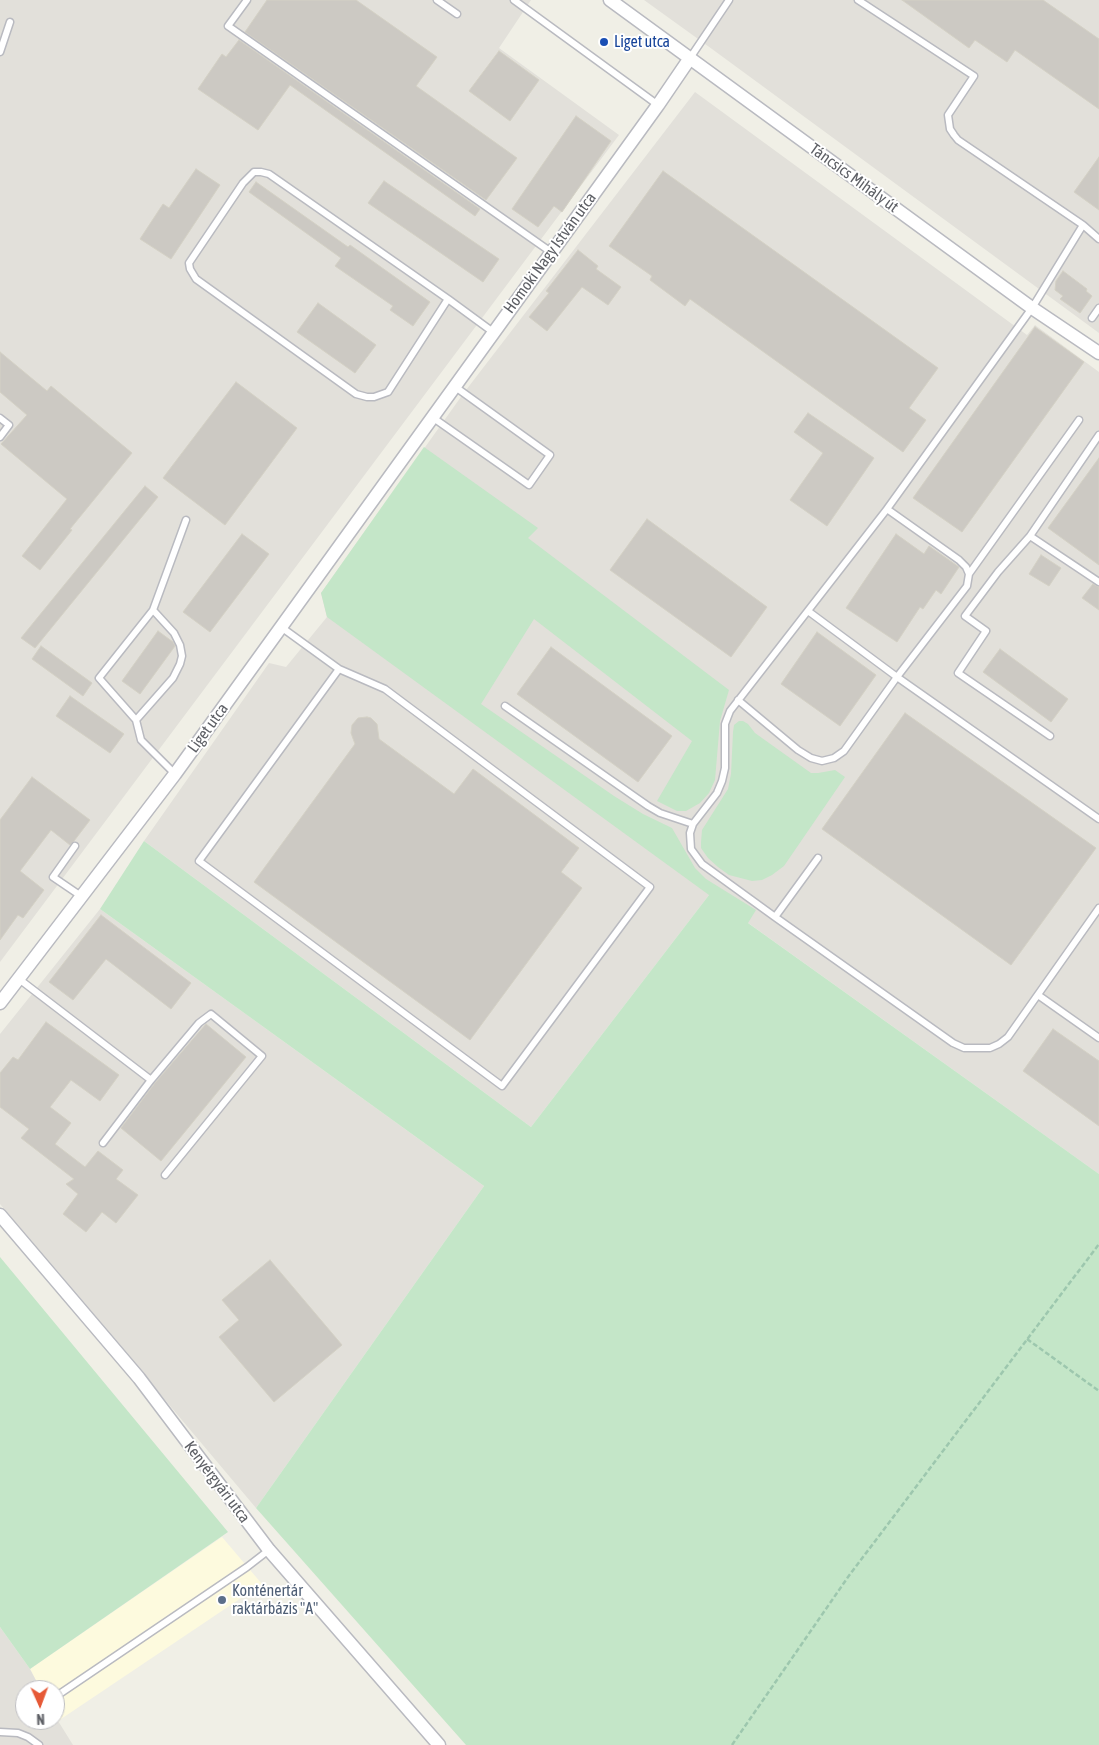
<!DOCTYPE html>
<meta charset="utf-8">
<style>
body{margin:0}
#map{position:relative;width:1099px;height:1745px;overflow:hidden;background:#f0efe6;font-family:"Asap Condensed",sans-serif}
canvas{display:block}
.north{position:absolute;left:15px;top:1680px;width:50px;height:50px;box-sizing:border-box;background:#fff;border:1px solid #bfbfc2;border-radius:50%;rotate:178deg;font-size:14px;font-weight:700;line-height:20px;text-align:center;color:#5e6066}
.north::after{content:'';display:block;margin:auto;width:18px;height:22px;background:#e65936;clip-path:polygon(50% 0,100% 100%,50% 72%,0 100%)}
</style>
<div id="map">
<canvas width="1099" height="1745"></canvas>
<div class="north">N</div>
</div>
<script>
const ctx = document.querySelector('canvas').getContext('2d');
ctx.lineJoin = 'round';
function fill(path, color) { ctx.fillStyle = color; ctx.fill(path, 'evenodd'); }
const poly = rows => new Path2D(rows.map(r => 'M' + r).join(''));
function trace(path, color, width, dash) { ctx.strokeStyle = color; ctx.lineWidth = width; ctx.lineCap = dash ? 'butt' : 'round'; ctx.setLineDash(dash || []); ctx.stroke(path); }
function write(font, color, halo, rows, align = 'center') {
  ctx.font = font + ' "Asap Condensed",sans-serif'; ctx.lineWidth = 4; ctx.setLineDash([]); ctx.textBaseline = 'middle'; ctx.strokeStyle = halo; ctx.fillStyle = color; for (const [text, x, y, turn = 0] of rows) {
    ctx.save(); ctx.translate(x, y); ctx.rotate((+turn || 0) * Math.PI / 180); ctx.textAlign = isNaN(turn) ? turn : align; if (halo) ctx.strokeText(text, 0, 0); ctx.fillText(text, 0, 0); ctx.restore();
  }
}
fill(poly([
 [222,1537,262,1584,58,1721,55,1716,55,1690,41,1690,30,1669]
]), '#fdfade');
fill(poly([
 [0,0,531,0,499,48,619,135,0,962],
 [644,0,1099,0,1099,333,712,49],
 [695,92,1027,335,1035,325,1099,372,1099,1174,709,895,531,1127,144,841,269,663,286,667,327,617,321,593,463,394],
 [100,909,484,1186,256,1508,0,1204,0,1034],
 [0,1627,30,1669,41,1690,25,1690,25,1720,55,1720,55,1716,73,1745,0,1745]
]), '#e2e0da');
fill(poly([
 [424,447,538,528,528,538,729,690,720,721,715,780,709,793,700,803,686,811,677,811,657,801,692,741,534,619,481,704,614,796,643,814,672,828,695,868,706,879,756,910,748,923,1099,1174,1099,1745,466,1745,256,1508,484,1186,100,909,144,841,531,1127,709,895,327,617,321,593],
 [739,721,743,721,748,724,755,733,811,773,818,773,835,770,845,777,784,866,772,875,762,880,752,881,729,875,718,867,708,858,701,848,701,842,702,830,728,789,731,774,733,732,734,725],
 [0,1257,228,1532,30,1669,0,1627]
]), '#c4e6c8');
const building = poly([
 [267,0,356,0,437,57,416,86,517,158,486,200,245,32,267,0],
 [902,0,1043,0,1099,39,1099,109,1015,50,1007,62,975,40,969,48,902,0],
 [239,40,480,209,475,216,290,85,258,130,198,89,222,54,226,57,239,40],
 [499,51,539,80,510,121,469,91,499,51],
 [576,116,611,141,562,212,554,206,538,227,512,209,576,116],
 [1099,157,1099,210,1074,192,1099,157],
 [196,169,220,185,171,259,140,239,163,204,169,208,196,169],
 [663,171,938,368,909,408,926,420,903,452,690,299,685,306,650,280,652,276,609,246,663,171],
 [384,181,499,259,483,282,368,203,384,181],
 [256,182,348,247,350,245,430,302,413,326,390,310,393,306,335,266,341,258,249,192,256,182],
 [578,250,598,266,596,269,621,287,608,305,582,287,547,331,529,317,549,293,546,291,578,250],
 [1063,271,1087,289,1086,291,1092,296,1080,313,1060,299,1063,296,1055,290,1056,281,1063,271],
 [318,303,376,345,355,373,297,332,318,303],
 [1035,327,1084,362,962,532,913,498,1035,327],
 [0,352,47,391,51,386,132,453,70,529,72,530,40,570,22,556,67,499,1,444,27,415,0,392,0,352],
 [236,382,297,428,225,525,163,478,236,382],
 [808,413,874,458,827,526,790,500,823,453,794,432,808,413],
 [1099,458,1099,565,1048,528,1099,458],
 [145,486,158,497,35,648,21,638,145,486],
 [647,519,767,607,731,657,610,570,647,519],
 [242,534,269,554,210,632,183,612,242,534],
 [896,534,924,554,929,546,959,567,941,594,936,590,923,609,920,607,897,642,846,608,896,534],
 [1041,555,1061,568,1049,586,1029,574,1041,555],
 [1093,584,1099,587,1099,610,1082,598,1093,584],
 [158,631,173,642,175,646,140,694,122,681,158,631],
 [817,632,876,675,840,726,781,684,817,632],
 [41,646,92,683,83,696,32,659,41,646],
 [551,647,672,736,638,782,517,694,551,647],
 [1000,649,1068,699,1051,722,983,672,1000,649],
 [70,696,124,734,110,753,56,716,70,696],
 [905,713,1096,848,1011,965,822,829,905,713],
 [367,717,371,718,377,724,379,739,454,794,473,769,579,848,561,872,582,888,470,1040,254,882,355,744,351,733,352,725,358,718,367,717],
 [32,777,90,820,74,841,70,845,51,830,20,871,44,890,23,918,18,915,0,940,0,820,32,777],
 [101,915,191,983,171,1009,106,959,73,1000,49,982,101,915],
 [46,1022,119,1075,100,1101,71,1080,50,1107,71,1123,55,1144,85,1167,98,1151,123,1170,116,1179,138,1195,116,1223,102,1212,86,1232,63,1214,78,1194,66,1184,74,1179,21,1138,29,1129,0,1107,0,1073,13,1057,18,1060,46,1022],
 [206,1024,246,1057,161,1161,121,1128,155,1083,206,1024],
 [1053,1029,1099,1061,1099,1126,1023,1071,1053,1029],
 [270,1260,342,1345,274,1402,219,1337,239,1320,222,1300,270,1260]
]);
fill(building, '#ccc9c3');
trace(building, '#d4d1c5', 1);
const service = poly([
 [247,0,228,26,551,252],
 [437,0,457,14],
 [514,0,658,105],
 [858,0,974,76,948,115,950,129,954,135,958,140,1083,225],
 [0,52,10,22],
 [690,58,729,0],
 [1099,239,1083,225,1032,308,887,509,959,560,966,567,969,574,967,586,897,677,1099,819],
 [448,299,388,392,374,397,367,397,356,394,196,279,190,269,189,263,243,183,254,172,261,172,269,174,448,299,493,332],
 [1092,318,1099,308],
 [432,417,529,485,550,455,454,386],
 [0,418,9,425,0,437],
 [887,509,730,711,725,724,725,768,722,781,717,793,693,824,690,833,691,849,702,864,775,917,953,1043,964,1048,990,1048,999,1044,1008,1037,1099,908],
 [1030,536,1099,582],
 [969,574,1079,420],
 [281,627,339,669,385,689,650,887,502,1086,199,861,339,669],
 [738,700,798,750,811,758,822,761,834,758,844,751,897,677,808,611],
 [505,706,648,806,660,813,693,824],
 [136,720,173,678,180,664,182,656,180,645,174,633,153,610],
 [1050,736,958,673,986,631,965,616,998,572,1030,536,1099,435],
 [175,774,141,740,136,720,99,678,153,610,186,520],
 [75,846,53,877,81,896],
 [775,917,818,858],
 [19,979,151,1080,103,1143],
 [1038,995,1099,1038],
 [151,1080,199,1023,211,1014,262,1056,165,1175],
 [55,1697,247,1567,269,1550],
 [0,1732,18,1733,28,1737,39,1745]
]);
const minor = poly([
 [610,0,1032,308,1099,353],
 [0,1003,175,774,658,105,690,58],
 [0,1215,139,1378,269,1550,439,1745]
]);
trace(service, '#b9bac0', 9);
trace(minor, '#b9bac0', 15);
trace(poly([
 [1027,1339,1099,1391],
 [732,1745,848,1577,1099,1244]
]), '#9dc7ae', 2.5, [5, 2.5]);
trace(service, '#fff', 6);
trace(minor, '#fff', 12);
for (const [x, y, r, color] of [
 [604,42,5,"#1a4fb4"],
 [222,1600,5,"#5c6f8a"]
]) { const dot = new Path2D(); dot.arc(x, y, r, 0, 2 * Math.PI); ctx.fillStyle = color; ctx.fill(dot); trace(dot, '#fff', 2); }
write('16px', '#164399', '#fff', [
 ["Liget utca",614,42]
], 'left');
write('16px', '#5e6066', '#fff', [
 ["Táncsics Mihály út",854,178,36],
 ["Homoki Nagy István utca",550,253,-54],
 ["Liget utca",208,728,-54],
 ["Kenyérgyári utca",217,1482,53]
]);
write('16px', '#4e5e75', '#fff', [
 ["Konténertár",232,1591],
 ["raktárbázis \"A\"",232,1609]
], 'left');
</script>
